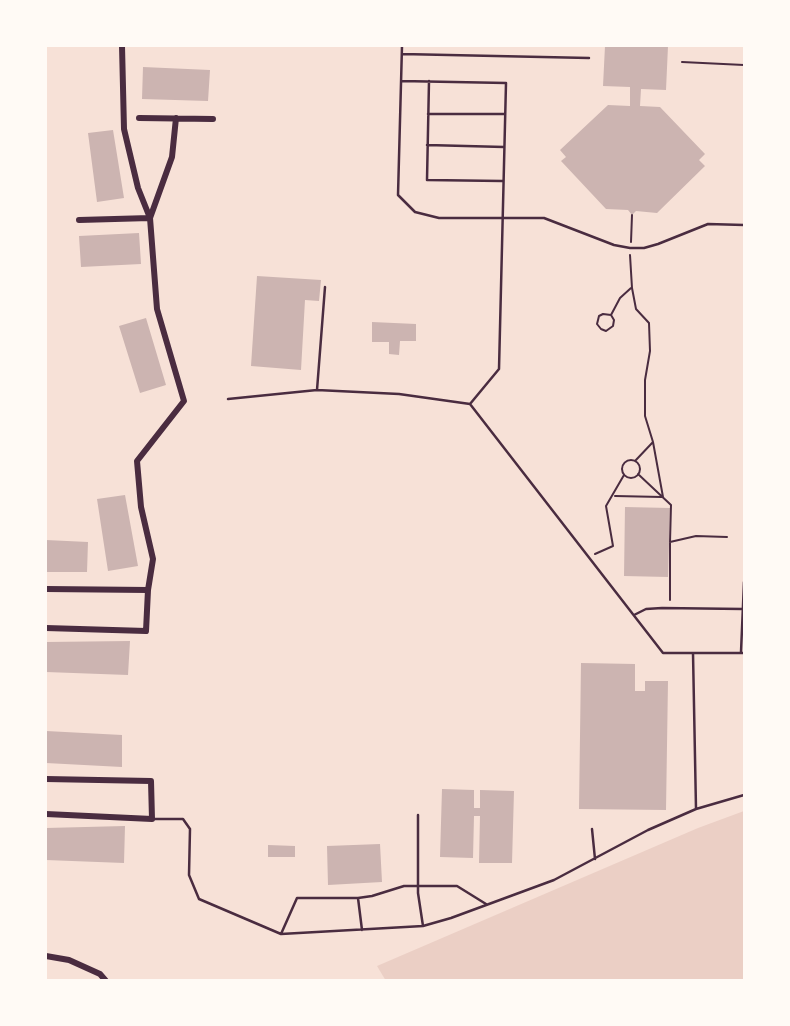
<!DOCTYPE html>
<style>
body{margin:0}
#map{position:relative;width:790px;height:1026px;overflow:hidden;background:#f7e1d7;font-family:"Asap Condensed",sans-serif}
canvas{display:block}
.frame{position:absolute;inset:0;border:47px solid #fffaf5;pointer-events:none}
</style>
<div id="map">
<canvas width="790" height="1026"></canvas>
<div class="frame"></div>
</div>
<script>
const ctx = document.querySelector('canvas').getContext('2d');
ctx.lineJoin = 'round';
function fill(path, color) { ctx.fillStyle = color; ctx.fill(path, 'evenodd'); }
const poly = rows => new Path2D(rows.map(r => 'M' + r).join(''));
function trace(path, color, width, dash) { ctx.strokeStyle = color; ctx.lineWidth = width; ctx.lineCap = dash ? 'butt' : 'round'; ctx.setLineDash(dash || []); ctx.stroke(path); }
fill(poly([
 [744,811,744,980,386,981,377,966,698,828]
]), '#ebcfc5');
fill(poly([
 [605,46,668,46,666,90,641,89,640,106,660,107,705,154,699,160,705,166,657,213,636,211,632,215,628,210,606,209,561,161,566,157,560,150,608,105,630,106,630,87,603,86],
 [143,67,210,70,208,101,142,99],
 [113,130,124,198,97,202,88,133],
 [139,233,141,264,81,267,79,236],
 [257,276,321,280,319,301,305,300,301,370,251,366],
 [146,318,166,385,140,393,119,326],
 [372,322,416,324,416,341,400,341,399,355,389,354,389,342,372,342],
 [125,495,138,566,108,571,97,499],
 [625,507,670,508,668,577,624,576],
 [46,540,88,542,87,572,46,572],
 [130,641,128,675,46,672,46,642],
 [581,663,635,664,635,691,645,691,645,681,668,681,666,810,579,809],
 [46,731,122,735,122,767,46,763],
 [442,789,474,790,474,808,480,808,480,790,514,791,512,863,479,863,480,816,474,816,473,858,440,857],
 [125,826,124,863,46,860,46,828],
 [380,844,382,882,328,885,327,846],
 [268,845,295,846,295,857,268,857]
]), '#ccb4b1');
trace(poly([
 [682,62,744,65],
 [631,242,632,215],
 [630,255,632,288,636,309,649,323,650,351,645,380,645,416,653,442,663,497],
 [611,315,603,314,599,316,597,324,601,329,606,331,613,326,614,320,611,315,620,298,631,288],
 '622 469a9 9 0 1 1 18 0a9 9 0 1 1-18 0Z',
 [635,461,653,442],
 [638,474,671,505,670,542,696,536,727,537],
 [615,496,662,497],
 [670,543,670,600],
 [595,554,613,546,606,506,624,475]
]), '#4a2c40', 2);
trace(poly([
 [402,46,398,195,415,212,439,218,544,218,614,245,630,248,644,248,658,244,708,224,744,225],
 [402,54,589,58],
 [401,81,506,83,499,369,470,404],
 [429,81,427,180,502,181],
 [428,114,505,114],
 [427,145,504,147],
 [317,390,325,287],
 [228,399,317,390,399,394,470,404,663,653,744,653],
 [634,615,646,609,662,608,743,609],
 [741,652,744,582],
 [693,653,696,809],
 [418,815,418,893,423,926],
 [154,819,183,819,190,829,189,875,199,899,281,934,423,926,451,918,554,880,648,830,696,809,744,795],
 [592,829,595,859],
 [362,930,358,898,372,896,404,886,457,886,486,904],
 [281,934,297,898,358,898]
]), '#4a2c40', 2.5);
trace(poly([
 [139,118,213,119],
 [79,220,150,218,172,157,176,118],
 [46,589,148,590,153,559,141,507,137,461,184,401,157,309,150,218,138,188,124,129,122,46],
 [46,628,146,631,148,590],
 [46,779,151,781,152,819,46,814],
 [46,956,69,960,100,974,106,981]
]), '#4a2c40', 6);
</script>
